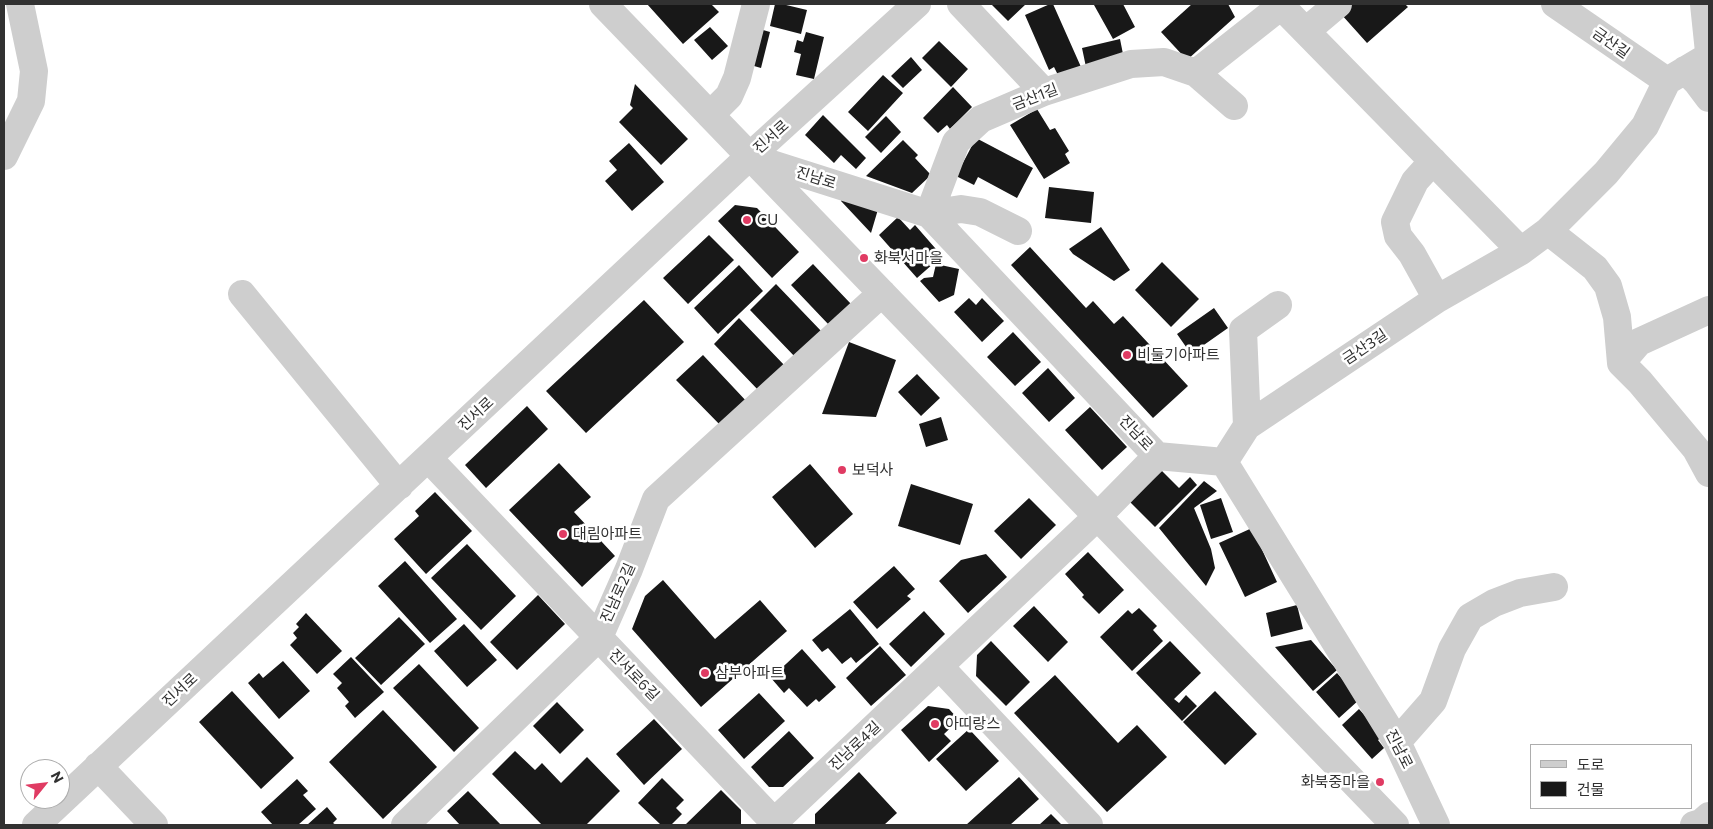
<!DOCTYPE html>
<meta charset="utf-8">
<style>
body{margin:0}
#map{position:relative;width:1713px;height:829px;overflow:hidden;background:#fff;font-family:Commissioner,"Noto Sans KR",sans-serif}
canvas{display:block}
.frame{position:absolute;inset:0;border:5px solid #313131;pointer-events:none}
.legend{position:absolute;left:1530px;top:744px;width:162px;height:65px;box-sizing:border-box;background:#fff;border:1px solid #adadad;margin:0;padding:6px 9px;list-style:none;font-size:15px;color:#313131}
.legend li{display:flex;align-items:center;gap:10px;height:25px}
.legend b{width:25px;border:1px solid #adadad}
.north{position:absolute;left:20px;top:759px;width:50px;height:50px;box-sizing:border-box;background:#fff;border:1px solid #adadad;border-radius:50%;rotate:61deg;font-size:14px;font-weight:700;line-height:20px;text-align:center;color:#313131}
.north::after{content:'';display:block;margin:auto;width:18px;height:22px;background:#e03b63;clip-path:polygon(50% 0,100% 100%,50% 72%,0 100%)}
</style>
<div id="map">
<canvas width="1713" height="829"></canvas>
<div class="frame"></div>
<ul class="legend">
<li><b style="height:6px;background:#cecece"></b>도로</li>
<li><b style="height:14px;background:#181818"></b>건물</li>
</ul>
<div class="north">N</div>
</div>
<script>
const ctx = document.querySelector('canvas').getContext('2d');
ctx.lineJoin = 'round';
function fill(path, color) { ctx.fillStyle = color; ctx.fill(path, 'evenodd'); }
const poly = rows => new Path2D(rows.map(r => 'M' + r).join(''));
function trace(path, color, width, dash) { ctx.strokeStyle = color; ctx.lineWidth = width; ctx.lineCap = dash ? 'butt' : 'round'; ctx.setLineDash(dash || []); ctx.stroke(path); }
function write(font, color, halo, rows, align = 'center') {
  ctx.font = font + ' Commissioner,"Noto Sans KR",sans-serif'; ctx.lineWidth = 5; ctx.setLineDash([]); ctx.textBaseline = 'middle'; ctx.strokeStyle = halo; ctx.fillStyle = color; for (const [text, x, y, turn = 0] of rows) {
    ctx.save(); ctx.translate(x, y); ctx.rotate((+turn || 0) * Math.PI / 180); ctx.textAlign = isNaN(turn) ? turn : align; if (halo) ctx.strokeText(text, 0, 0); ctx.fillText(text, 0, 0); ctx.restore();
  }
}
fill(poly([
 [647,4,711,4,719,12,683,44],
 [775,4,782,4,807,10,801,34,770,26],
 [991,4,1026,4,1008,21],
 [1050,4,1053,4,1081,67,1059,77,1054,67,1049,70,1025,15],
 [1096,4,1123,4,1135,27,1113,39,1094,5],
 [1192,4,1228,4,1235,17,1187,60,1161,32],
 [1352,4,1405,4,1408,7,1367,43,1341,14],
 [710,27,728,46,712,60,694,40],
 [756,28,770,32,761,68,747,64],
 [806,32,824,37,814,79,796,75,801,54,794,52,797,40,803,42],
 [1120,39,1124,59,1086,67,1082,48],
 [939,41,968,69,951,87,922,58],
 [911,57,922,70,903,88,891,76],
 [883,75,903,93,868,131,848,112],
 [635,84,688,139,661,165,619,122,633,108,630,105],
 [953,87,972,107,950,129,947,125,938,133,923,118],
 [1037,109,1050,130,1055,128,1069,151,1065,154,1070,163,1044,179,1010,125],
 [823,115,866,158,856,169,841,155,834,163,805,135],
 [886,116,901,132,881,153,865,137],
 [976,138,1033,168,1017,198,978,177,974,185,956,176],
 [903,140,918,155,915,158,931,175,912,193,866,176],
 [629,143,664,182,632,211,605,181,617,170,609,161],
 [1049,187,1094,192,1091,223,1045,218],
 [844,193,879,206,871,233,841,201],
 [735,205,757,208,799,252,772,278,718,221],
 [898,217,910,230,915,225,942,256,917,278,879,235],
 [1101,227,1130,270,1114,281,1073,254,1069,249],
 [709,235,734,260,688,304,663,278],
 [1030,247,1086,308,1093,301,1114,324,1123,316,1188,386,1153,418,1011,265],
 [1162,262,1199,299,1171,327,1135,290],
 [813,264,851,304,829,325,791,285],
 [936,264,959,269,954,295,939,302,920,281,924,278,933,277],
 [739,265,763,291,718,334,694,308],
 [776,284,823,333,797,359,750,310],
 [969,298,976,305,982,298,1004,321,982,342,954,312],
 [644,300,684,342,586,433,546,391],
 [1214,308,1228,328,1191,354,1177,334],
 [739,318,786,367,760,392,714,344],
 [1013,332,1041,362,1015,386,987,357],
 [849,342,896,360,876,417,822,414],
 [703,355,749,404,724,429,676,380],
 [1048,368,1075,398,1049,422,1022,393],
 [917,374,940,398,921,416,898,392],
 [527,406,548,429,486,488,465,465],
 [1090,407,1127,447,1102,470,1065,430],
 [941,417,948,440,926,447,919,424],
 [559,463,591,497,574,512,615,556,582,587,509,510],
 [810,464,853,514,815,548,772,497],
 [1162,471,1179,488,1190,477,1197,485,1155,527,1130,502],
 [1204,481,1217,491,1194,508,1211,549,1215,568,1206,586,1159,528],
 [911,484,973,504,960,545,898,526],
 [435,492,472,531,426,574,394,539,419,516,415,511],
 [1029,498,1056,525,1021,559,994,531],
 [1221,498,1233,532,1211,539,1200,505],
 [1252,528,1277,582,1245,597,1219,543],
 [467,544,516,596,481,630,431,578],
 [1088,552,1124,590,1099,614,1082,597,1084,595,1065,574],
 [986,554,1007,577,968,613,939,581,961,560],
 [405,561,457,619,430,643,378,586],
 [894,566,915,589,907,596,911,599,877,629,853,602],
 [663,580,715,639,760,600,787,631,701,707,632,629,645,596],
 [538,595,565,624,517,670,490,642],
 [1297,605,1303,629,1271,637,1266,613],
 [1034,606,1068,642,1048,662,1013,626],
 [1139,608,1157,626,1153,630,1163,641,1132,671,1100,637,1128,610,1132,614],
 [850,609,879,644,856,663,851,657,842,664,828,648,822,652,812,640],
 [924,611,945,634,911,667,889,644],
 [306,613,342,651,317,674,290,645,297,638,293,633,299,627,296,624],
 [399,617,425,644,381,685,355,658],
 [464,624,497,660,467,687,434,651],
 [1311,640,1337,670,1313,691,1275,647],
 [991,641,1030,682,1006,706,976,676,977,655],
 [1170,641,1201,673,1174,699,1179,703,1186,695,1197,706,1182,721,1136,673],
 [880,646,906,675,871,706,846,678],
 [802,649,836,687,819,702,816,699,807,707,789,688,784,693,771,678],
 [351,657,384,692,355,718,345,706,349,702,337,688,342,683,333,674],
 [283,661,310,691,279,719,248,683,259,673,263,678],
 [419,664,479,728,454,752,393,688],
 [1337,673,1360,699,1339,718,1316,692],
 [1055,675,1118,743,1137,725,1167,757,1107,812,1014,713],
 [232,691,294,758,261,789,199,722],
 [1215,691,1257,734,1225,765,1183,722],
 [759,693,785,721,744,759,718,730],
 [557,702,584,730,560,754,533,726],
 [928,706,949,709,959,720,944,734,951,741,929,762,901,730],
 [1359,709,1383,736,1378,740,1384,748,1372,759,1342,725],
 [383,710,437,767,383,819,329,762],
 [654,719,682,749,644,785,616,754],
 [969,729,999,761,966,791,936,759],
 [789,731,814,758,783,787,769,787,751,767],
 [515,751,535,770,542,763,561,783,587,757,620,791,586,825,542,825,492,774],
 [859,772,897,813,884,825,815,825,815,814],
 [1019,777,1039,799,1010,825,966,825],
 [662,778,684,800,676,808,682,814,671,825,661,825,638,803],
 [297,779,308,791,303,795,316,809,298,825,273,825,261,812],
 [721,790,741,810,741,825,685,825],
 [468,791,501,825,460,825,447,811],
 [327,807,337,819,333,823,336,825,307,825],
 [1051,814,1062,825,1039,825]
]), '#181818');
trace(poly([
 [603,4,1395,825],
 [961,4,1044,92],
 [1279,4,1521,251],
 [1555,4,1667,81],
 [1704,4,1709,52],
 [1306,31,1338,4],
 [1685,70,1697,82,1709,98],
 [1196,73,1281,6],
 [710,115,729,96,737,78,756,4],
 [4,156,31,101,34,71,20,4],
 [753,158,929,214,1157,456,1224,462,1397,742,1436,825],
 [1433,161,1415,181,1395,222,1398,236,1412,254,1437,299],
 [1018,231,980,212,961,209,929,214,956,142,981,119,1044,92,1131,64,1164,62,1196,73,1234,106],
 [1548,231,1595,268,1608,286,1617,317,1621,363,1640,382,1696,449,1709,473],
 [242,294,399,486],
 [1621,363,1639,342,1709,310],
 [1247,426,1243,330,1278,305],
 [429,459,777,825],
 [1224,462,1247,426,1437,299,1521,251,1548,231,1606,173,1645,126,1667,81,1709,56],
 [940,667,1089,825],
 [1397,742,1433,701,1452,649,1470,617,1494,603,1520,593,1554,587],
 [98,766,154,825],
 [36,825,750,156,917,4],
 [405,825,599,637,629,569,656,499,882,293],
 [771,825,1098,516,1157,456],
 [1694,825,1701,823,1709,816]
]), '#cecece', 28);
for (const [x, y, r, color] of [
 [747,220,5,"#e03b63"],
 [864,258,5,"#e03b63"],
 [1127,355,5,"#e03b63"],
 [842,470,5,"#e03b63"],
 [563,534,5,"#e03b63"],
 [705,673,5,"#e03b63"],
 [935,724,5,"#e03b63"],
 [1380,782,5,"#e03b63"]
]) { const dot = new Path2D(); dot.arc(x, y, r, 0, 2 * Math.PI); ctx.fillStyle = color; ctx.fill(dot); trace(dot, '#fff', 2); }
write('15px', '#313131', '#fff', [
 ["금산길",1611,43,35],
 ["금산1길",1035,97,-21],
 ["진서로",771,137,-42],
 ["진남로",816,178,18],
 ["금산3길",1365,347,-34],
 ["진서로",476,414,-43],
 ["진남로",1136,433,47],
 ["진남로2길",618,593,-66],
 ["진서로6길",634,675,46],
 ["진서로",180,690,-43],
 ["진남로4길",855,746,-43],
 ["진남로",1399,749,63]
]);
write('15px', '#313131', '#fff', [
 ["CU",757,220],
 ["화북서마을",874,258],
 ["비둘기아파트",1137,355],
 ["보덕사",852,470],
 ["대림아파트",573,534],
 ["삼부아파트",715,673],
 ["아띠랑스",945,724],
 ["화북중마을",1370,782,"right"]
], 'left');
</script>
